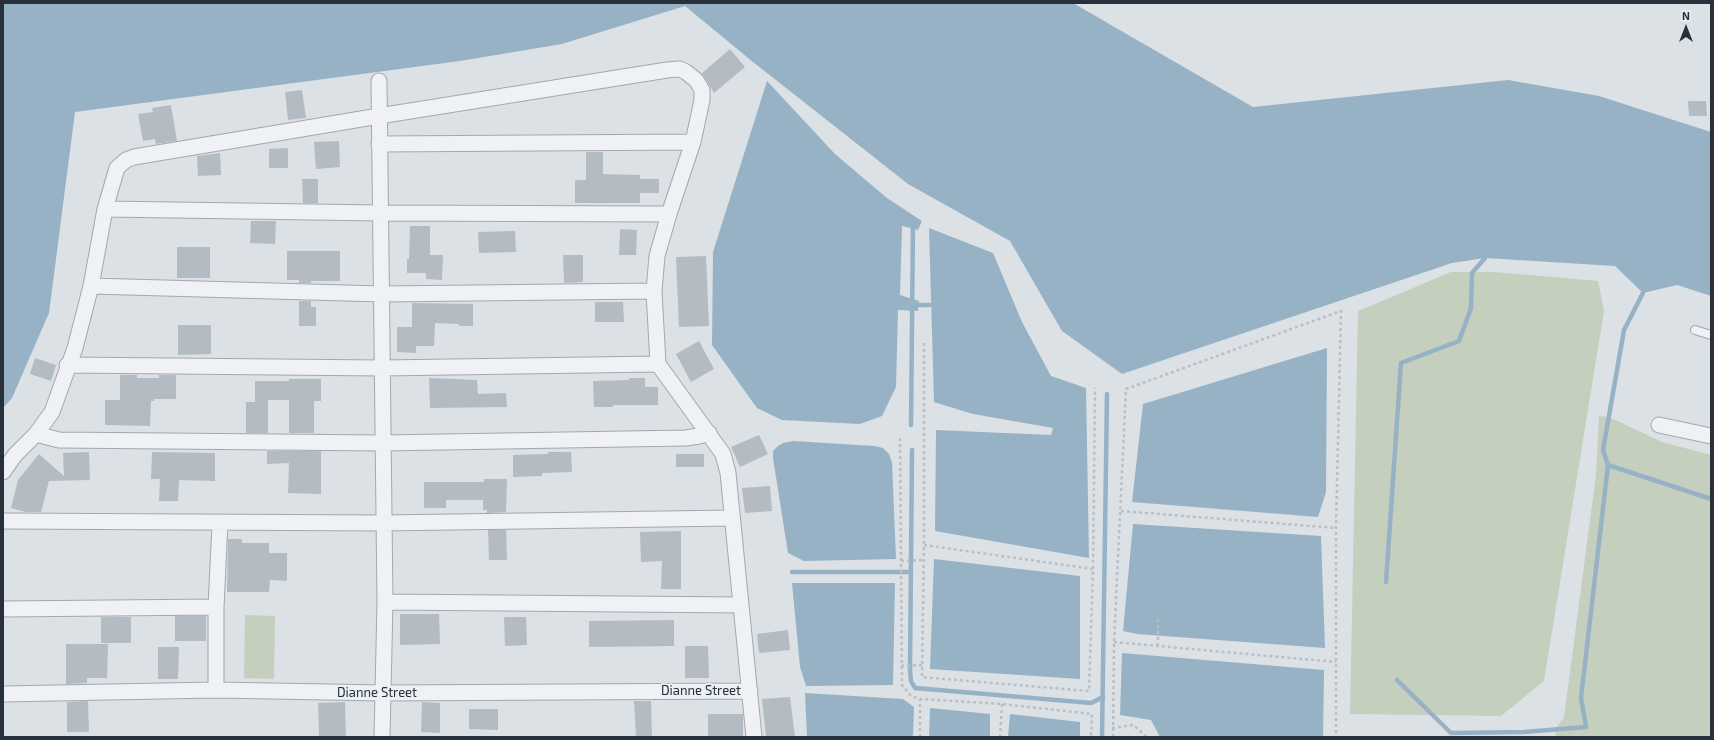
<!DOCTYPE html>
<style>
body{margin:0}
#map{position:relative;width:1714px;height:740px;overflow:hidden;background:#dce1e6;font-family:"Exo 2",sans-serif}
canvas{display:block}
.frame{position:absolute;inset:0;border:4px solid #27303b;pointer-events:none}
.north{position:absolute;left:1666px;top:8px;width:40px;height:40px;-webkit-text-stroke:3px #ebf0f4;paint-order:stroke;rotate:0deg;font-size:11px;font-weight:700;line-height:16px;text-align:center;color:#27303b}
.north::after{content:'';display:block;margin:auto;width:14px;height:18px;background:#27303b;clip-path:polygon(50% 0,100% 100%,50% 72%,0 100%)}
</style>
<div id="map">
<canvas width="1714" height="740"></canvas>
<div class="frame"></div>
<div class="north">N</div>
</div>
<script>
const ctx = document.querySelector('canvas').getContext('2d');
ctx.lineJoin = 'round';
function fill(path, color) { ctx.fillStyle = color; ctx.fill(path, 'evenodd'); }
const poly = rows => new Path2D(rows.map(r => 'M' + r).join(''));
function trace(path, color, width, dash) { ctx.strokeStyle = color; ctx.lineWidth = width; ctx.lineCap = dash ? 'butt' : 'round'; ctx.setLineDash(dash || []); ctx.stroke(path); }
function write(font, color, halo, rows, align = 'center') {
  ctx.font = font + ' "Exo 2",sans-serif'; ctx.lineWidth = 3.5; ctx.setLineDash([]); ctx.textBaseline = 'middle'; ctx.strokeStyle = halo; ctx.fillStyle = color; for (const [text, x, y, turn = 0] of rows) {
    ctx.save(); ctx.translate(x, y); ctx.rotate((+turn || 0) * Math.PI / 180); ctx.textAlign = isNaN(turn) ? turn : align; if (halo) ctx.strokeText(text, 0, 0); ctx.fillText(text, 0, 0); ctx.restore();
  }
}
fill(poly([
 [1451,272,1495,272,1598,281,1604,311,1544,681,1501,716,1350,714,1358,311],
 [1599,416,1609,417,1662,442,1711,455,1711,737,1556,737,1555,730,1564,717,1596,475],
 [245,615,275,616,274,679,244,678]
]), '#c4cfbe');
fill(poly([
 [3,3,1073,3,1253,107,1508,80,1599,96,1711,132,1711,296,1677,285,1643,293,1615,266,1485,258,1452,263,1122,374,1062,331,1010,241,908,184,753,62,685,6,562,44,460,61,75,112,49,313,12,398,3,408],
 [767,81,835,154,887,198,922,221,918,230,902,226,900,295,919,301,918,311,898,310,896,387,882,416,860,424,782,420,757,408,712,345,713,252],
 [929,228,993,253,1022,322,1051,376,1086,388,1089,558,935,531,936,430,1051,435,1053,428,973,414,934,402],
 [1327,348,1326,492,1318,517,1132,502,1143,404],
 [793,441,875,446,883,448,889,454,892,462,896,559,804,561,788,553,773,458,773,451,778,446,783,443],
 [1133,524,1321,536,1325,648,1137,634,1123,631],
 [934,559,1080,576,1080,679,930,669],
 [792,583,895,583,893,685,806,686,800,667],
 [1122,653,1324,670,1323,737,1160,737,1151,720,1120,715],
 [805,693,903,699,914,707,913,737,807,737],
 [930,708,990,714,990,737,929,737],
 [1010,714,1080,722,1080,737,1008,737]
]), '#98b2c5');
trace(poly([
 [1643,293,1624,330,1603,450,1608,465,1711,499],
 [914,305,930,305],
 [911,425,913,223],
 [912,450,910,671,911,681,915,688,1091,703,1103,697],
 [792,572,911,572],
 [1386,582,1401,363,1459,341,1471,308,1472,273,1485,258],
 [1397,680,1451,733,1524,732,1586,727,1581,698,1608,465],
 [1102,737,1107,394]
]), '#98b2c5', 4.5);
fill(poly([
 [730,49,745,67,714,93,702,73],
 [302,90,306,118,288,120,285,92],
 [1688,101,1706,101,1707,116,1689,116],
 [171,105,177,141,156,144,155,139,143,141,138,114,153,112,152,108],
 [339,141,340,167,316,169,314,142],
 [288,148,288,168,269,168,269,149],
 [586,152,603,152,603,174,640,175,640,179,659,179,659,193,640,193,640,203,575,203,575,180,586,180],
 [220,153,221,175,198,176,197,156],
 [302,179,318,179,318,203,303,203],
 [251,221,276,221,275,244,250,243],
 [410,226,430,226,430,255,443,255,442,280,426,279,426,273,407,273,407,259,409,259],
 [620,229,637,230,636,255,619,255],
 [515,231,516,252,479,253,478,232],
 [177,247,210,247,210,278,177,278],
 [287,251,340,251,340,281,311,281,311,283,299,283,299,280,287,280],
 [563,255,583,255,583,282,564,283],
 [706,256,709,326,679,327,676,257],
 [299,301,311,301,311,307,316,307,316,326,299,326],
 [595,302,623,302,624,322,595,322],
 [412,303,473,304,473,326,459,326,459,324,435,323,434,346,416,346,416,353,397,352,397,327,412,327],
 [178,325,211,325,211,354,178,355],
 [699,341,714,369,691,382,676,354],
 [35,358,56,365,51,381,30,374],
 [120,375,137,375,137,378,159,378,159,375,176,375,176,399,154,399,154,401,151,401,150,426,105,425,105,400,120,400],
 [429,378,477,380,478,394,506,393,507,407,430,408],
 [629,378,645,378,645,387,658,387,658,405,613,405,613,407,594,407,593,381,629,380],
 [289,379,321,379,321,401,314,401,314,433,289,433,289,400,268,400,268,433,246,433,246,402,255,402,255,381,289,381],
 [759,435,768,454,740,467,731,447],
 [267,451,321,451,321,494,288,493,289,463,267,464],
 [89,452,90,480,49,481,41,512,26,512,11,508,18,480,39,454,64,476,63,453],
 [152,452,215,453,215,481,179,480,178,501,159,501,160,479,151,479],
 [548,452,571,452,572,472,542,473,542,476,513,477,513,455,548,454],
 [676,454,704,454,704,467,676,467],
 [484,479,507,479,506,512,487,513,487,510,483,510,483,500,446,500,446,508,424,508,424,482,484,482],
 [770,486,772,511,745,513,742,488],
 [488,530,506,530,507,560,489,560],
 [681,531,681,589,661,589,662,561,641,562,640,532],
 [228,539,242,539,242,543,269,543,269,553,287,553,287,581,270,580,269,592,227,592],
 [400,614,439,614,440,644,400,645],
 [175,616,206,616,206,641,175,641],
 [101,617,131,617,131,643,101,643],
 [504,617,526,617,527,645,505,646],
 [674,620,674,646,589,647,589,621],
 [788,630,790,650,759,653,757,634],
 [66,644,108,644,107,678,87,678,87,683,66,684],
 [685,646,708,646,709,678,685,678],
 [158,647,179,647,178,679,158,679],
 [790,697,795,737,766,737,762,699],
 [88,701,89,732,67,732,67,702],
 [634,701,651,701,652,737,636,737],
 [345,702,346,737,319,737,318,703],
 [422,702,440,703,440,733,421,732],
 [469,709,498,709,498,730,469,729],
 [708,714,743,714,743,737,708,737]
]), '#b4bbc2');
const lane = poly([
 [1695,330,1711,335]
]);
const street = poly([
 [379,81,385,602,382,737],
 [379,144,693,142],
 [105,209,381,213,669,214],
 [91,286,382,294,654,291],
 [67,365,382,368,658,364],
 [1659,425,1711,436],
 [36,434,59,440,382,443,686,438,699,436,709,433],
 [3,472,15,455,36,434,52,412,75,348,91,286,105,209,117,168,126,160,134,157,379,116,667,70,680,69,686,72,696,80,702,90,702,100,693,142,669,214,657,256,654,291,658,364,723,454,728,473,754,737],
 [3,521,383,523,732,518],
 [385,602,741,605],
 [3,609,216,607],
 [216,690,216,607,220,523],
 [3,694,216,690,383,693,750,691]
]);
trace(lane, '#a2a8af', 10);
trace(street, '#a2a8af', 17);
trace(poly([
 [924,343,924,545,922,677,1089,691,1093,569,1095,388],
 [900,438,902,685,911,696,920,699,1002,704,1092,714,1091,737],
 [1121,511,1336,528],
 [924,545,1093,569],
 [901,561,924,560],
 [1158,619,1158,645],
 [1114,642,1336,662],
 [901,666,922,665],
 [1112,728,1133,725,1147,737],
 [920,737,920,699],
 [1000,737,1002,704],
 [1113,737,1114,642,1126,389,1341,311,1336,528,1336,737]
]), '#bbbfc4', 2.5, [3, 3]);
trace(lane, '#eff1f4', 8);
trace(street, '#eff1f4', 15);
write('13px', '#27303b', '#ebf0f4', [
 ["Dianne Street",701,691],
 ["Dianne Street",377,693]
]);
</script>
